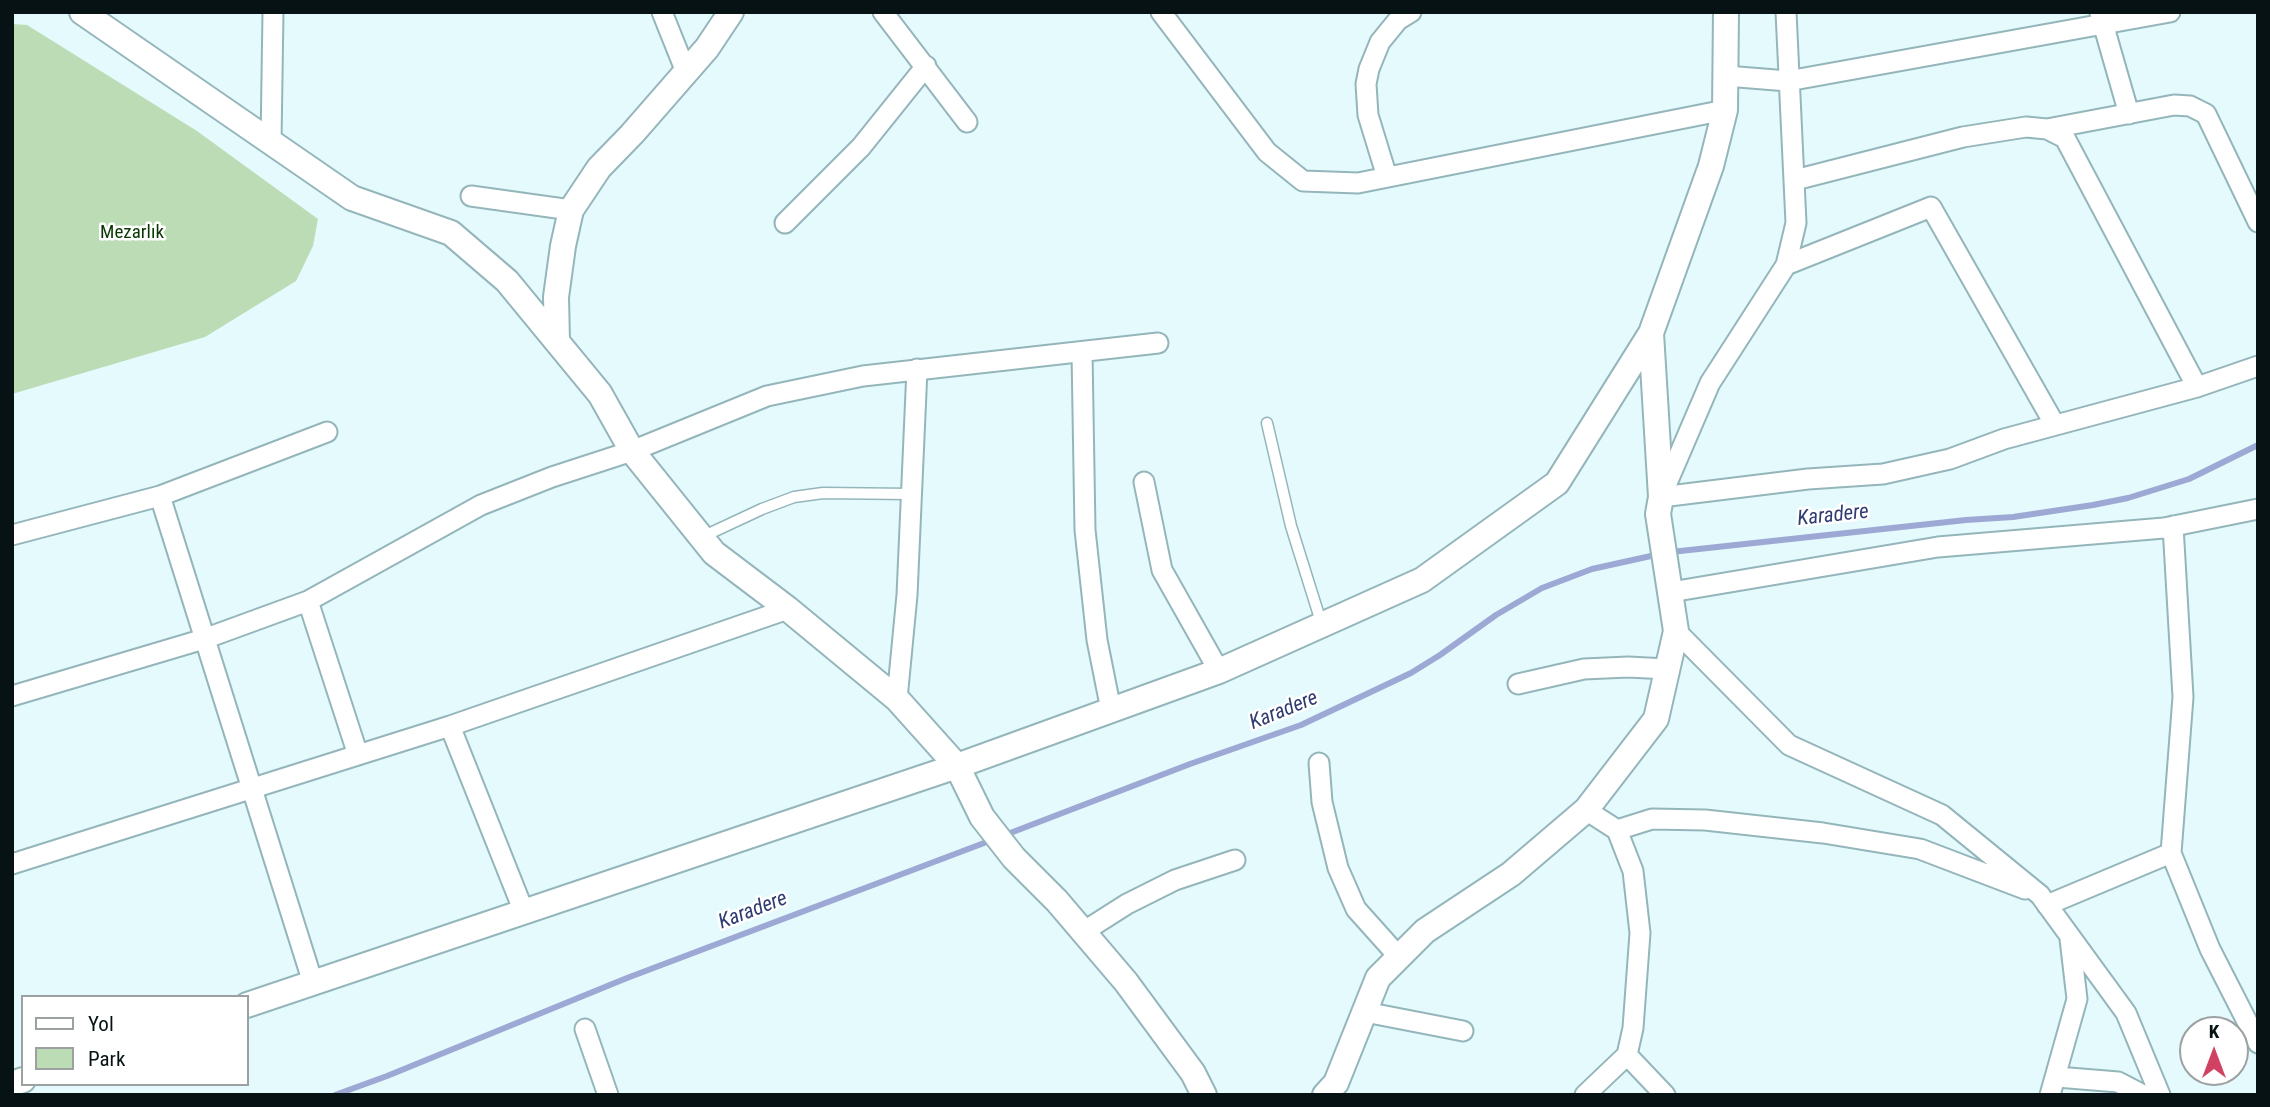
<!DOCTYPE html>
<meta charset="utf-8">
<style>
body{margin:0}
#map{position:relative;width:2270px;height:1107px;overflow:hidden;background:#e5fafd;font-family:"Roboto Condensed",sans-serif}
canvas{display:block}
.frame{position:absolute;inset:0;border:14px solid #061213;pointer-events:none}
.legend{position:absolute;left:21px;top:995px;width:228px;height:91px;box-sizing:border-box;background:#fff;border:2px solid #9ba0a1;margin:0;padding:9px 12px;list-style:none;font-size:21px;color:#061213}
.legend li{display:flex;align-items:center;gap:14px;height:35px}
.legend b{width:35px;border:2px solid #9ba0a1}
.north{position:absolute;left:2179px;top:1016px;width:70px;height:70px;box-sizing:border-box;background:#fff;border:2px solid #9ba0a1;border-radius:50%;rotate:0deg;font-size:19px;font-weight:700;line-height:28px;text-align:center;color:#061213}
.north::after{content:'';display:block;margin:auto;width:24px;height:32px;background:#d14162;clip-path:polygon(50% 0,100% 100%,50% 72%,0 100%)}
</style>
<div id="map">
<canvas width="2270" height="1107"></canvas>
<div class="frame"></div>
<ul class="legend">
<li><b style="height:9px;background:#fff"></b>Yol</li>
<li><b style="height:19px;background:#bcdcb6"></b>Park</li>
</ul>
<div class="north">K</div>
</div>
<script>
const ctx = document.querySelector('canvas').getContext('2d');
ctx.lineJoin = 'round';
function fill(path, color) { ctx.fillStyle = color; ctx.fill(path, 'evenodd'); }
const poly = rows => new Path2D(rows.map(r => 'M' + r).join(''));
function trace(path, color, width, dash) { ctx.strokeStyle = color; ctx.lineWidth = width; ctx.lineCap = dash ? 'butt' : 'round'; ctx.setLineDash(dash || []); ctx.stroke(path); }
function write(font, color, halo, rows, align = 'center') {
  ctx.font = font + ' "Roboto Condensed",sans-serif'; ctx.lineWidth = 5; ctx.setLineDash([]); ctx.textBaseline = 'middle'; ctx.strokeStyle = halo; ctx.fillStyle = color; for (const [text, x, y, turn = 0] of rows) {
    ctx.save(); ctx.translate(x, y); ctx.rotate((+turn || 0) * Math.PI / 180); ctx.textAlign = isNaN(turn) ? turn : align; if (halo) ctx.strokeText(text, 0, 0); ctx.fillText(text, 0, 0); ctx.restore();
  }
}
fill(poly([
 [12,24,27,25,197,131,318,219,313,246,296,281,205,337,12,394]
]), '#bcdcb6');
trace(poly([
 [1671,552,1966,520,2013,517,2093,505,2128,498,2189,479,2258,445],
 [1005,835,1190,764,1301,725,1411,673,1440,655,1496,615,1542,588,1592,569,1660,554],
 [335,1095,387,1076,627,978,992,840]
]), '#9da9d4', 6);
const service = poly([
 [1267,423,1291,526,1322,625],
 [702,537,762,509,794,497,823,493,911,494]
]);
const minor = poly([
 [662,12,686,72],
 [883,12,967,122],
 [1161,12,1267,152,1303,181,1358,183,1725,110],
 [1786,12,1796,223,1786,265,1710,383,1661,497,1808,479,1883,474,1950,459,2004,439,2197,387,2258,366],
 [2100,13,2129,114],
 [1726,76,1788,81,2170,12],
 [2047,129,2174,105,2190,106,2206,114,2258,222],
 [271,142,273,12],
 [1387,177,1368,115,1366,84,1369,69,1380,42,1398,20,1411,12],
 [1795,180,1963,137,2026,127,2047,129,2065,138,2197,387],
 [471,196,571,210],
 [785,223,861,147,926,66],
 [1786,265,1931,207,2055,425],
 [1082,352,1085,530,1097,640,1111,710],
 [1144,482,1162,570,1219,671],
 [160,496,313,983],
 [2173,526,2183,697,2171,853,2210,949,2258,1043],
 [12,535,160,496,327,432],
 [1671,592,1938,547,2164,528,2258,509],
 [308,601,358,755],
 [1676,631,1789,745,1942,815,2040,895,2126,1013,2160,1095],
 [1518,684,1584,669,1628,667,1667,669],
 [12,696,204,639,308,601,481,505,552,477,632,451,767,396,863,376,1158,343],
 [897,699,907,595,917,369],
 [450,726,524,912],
 [1319,763,1322,802,1338,868,1356,909,1399,957],
 [1617,830,1652,819,1705,820,1823,833,1920,849,2025,889],
 [12,864,450,726,788,609],
 [2047,905,2171,853],
 [1083,932,1127,904,1175,880,1235,860],
 [1365,1012,1463,1031],
 [585,1029,608,1095],
 [1627,1055,1665,1095],
 [2057,1077,2118,1082,2143,1095],
 [1585,1095,1627,1055,1633,1028,1640,933,1633,871,1617,830,1586,810],
 [2050,1095,2077,999,2070,939]
]);
const tertiary = poly([
 [82,12,352,198,451,233,507,281,600,394,632,451,714,553,788,609,897,699,957,766,982,817,1014,858,1057,901,1126,982,1193,1073,1204,1095],
 [557,341,556,297,563,246,571,210,599,168,632,134,707,48,731,12],
 [247,1005,957,766,1219,671,1422,580,1557,483,1651,333],
 [12,1084,23,1080],
 [1325,1095,1336,1083,1378,978,1425,931,1511,874,1586,810,1656,719,1676,631,1658,514,1661,497,1651,333,1711,166,1725,110,1726,12]
]);
trace(service, '#94b6bb', 13);
trace(minor, '#94b6bb', 23);
trace(tertiary, '#94b6bb', 28);
trace(service, '#fff', 10);
trace(minor, '#fff', 19);
trace(tertiary, '#fff', 24);
write('19px', '#0a3702', '#fff', [
 ["Mezarlık",132,233]
]);
write('italic 21px', '#303b71', '#fff', [
 ["Karadere",1833,516,-6],
 ["Karadere",1284,711,-22],
 ["Karadere",753,911,-21]
]);
</script>
